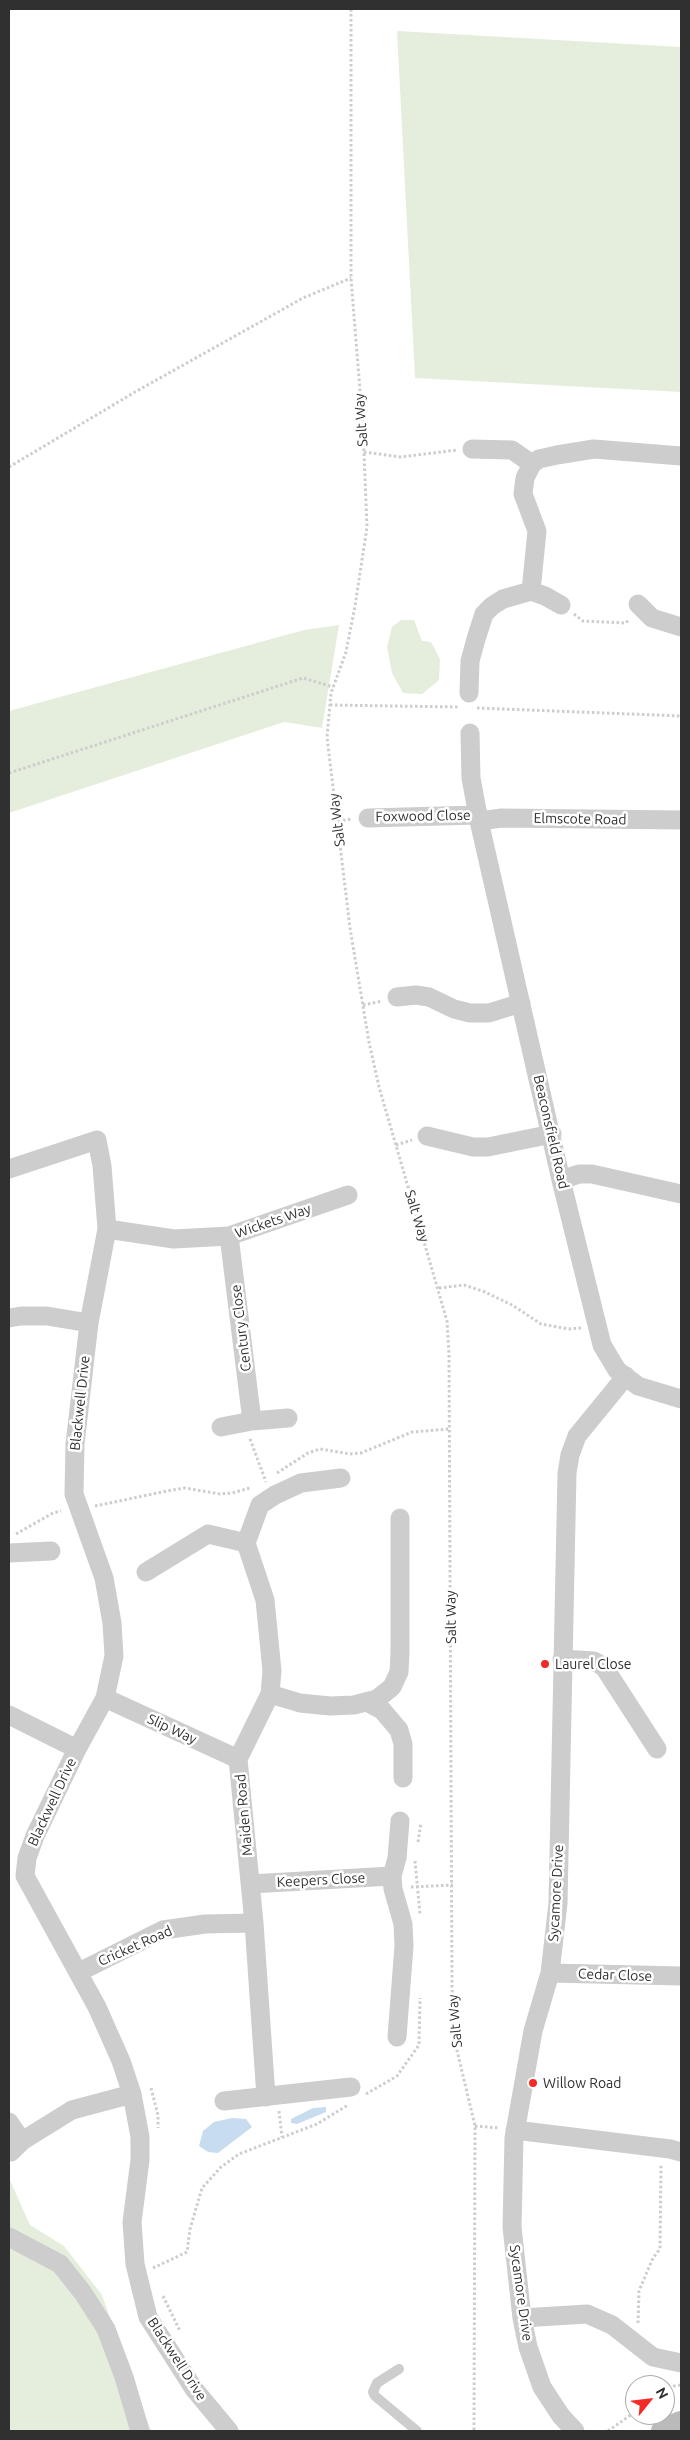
<!DOCTYPE html>
<style>
body{margin:0}
#map{position:relative;width:690px;height:2440px;overflow:hidden;background:#fff;font-family:Ubuntu,sans-serif}
canvas{display:block}
.frame{position:absolute;inset:0;border:10px solid #303030;pointer-events:none}
.north{position:absolute;left:625px;top:2375px;width:50px;height:50px;box-sizing:border-box;background:#fff;border:1px solid #acacac;border-radius:50%;rotate:61deg;font-size:14px;font-weight:700;line-height:20px;text-align:center;color:#303030}
.north::after{content:'';display:block;margin:auto;width:18px;height:22px;background:#f32b27;clip-path:polygon(50% 0,100% 100%,50% 72%,0 100%)}
</style>
<div id="map">
<canvas width="690" height="2440"></canvas>
<div class="frame"></div>
<div class="north">N</div>
</div>
<script>
const ctx = document.querySelector('canvas').getContext('2d');
ctx.lineJoin = 'round';
function fill(path, color) { ctx.fillStyle = color; ctx.fill(path, 'evenodd'); }
const poly = rows => new Path2D(rows.map(r => 'M' + r).join(''));
function trace(path, color, width, dash) { ctx.strokeStyle = color; ctx.lineWidth = width; ctx.lineCap = dash ? 'butt' : 'round'; ctx.setLineDash(dash || []); ctx.stroke(path); }
function write(font, color, halo, rows, align = 'center') {
  ctx.font = font + ' Ubuntu,sans-serif'; ctx.lineWidth = 5; ctx.setLineDash([]); ctx.textBaseline = 'middle'; ctx.strokeStyle = halo; ctx.fillStyle = color; for (const [text, x, y, turn = 0] of rows) {
    ctx.save(); ctx.translate(x, y); ctx.rotate((+turn || 0) * Math.PI / 180); ctx.textAlign = isNaN(turn) ? turn : align; if (halo) ctx.strokeText(text, 0, 0); ctx.fillText(text, 0, 0); ctx.restore();
  }
}
fill(poly([
 [397,31,681,47,681,392,415,378],
 [401,620,414,620,422,641,431,642,440,659,439,680,422,694,403,693,392,673,387,647,392,627],
 [339,625,322,728,284,722,9,813,9,711,304,630],
 [9,2178,30,2225,64,2246,102,2295,151,2431,9,2431]
]), '#e5eedd');
fill(poly([
 [326,2107,326,2112,297,2124,291,2123,291,2119,313,2108],
 [232,2118,246,2119,252,2127,218,2153,208,2152,199,2146,203,2131,214,2122]
]), '#c8dcef');
trace(poly([
 [351,9,351,278,363,428,367,527,355,606,346,652,331,693,327,737,350,928,369,1042,379,1087,447,1321,449,1354,452,1988,455,2042,475,2126,474,2431],
 [364,452,401,457,457,450],
 [9,467,135,392,303,298,351,278],
 [574,614,583,621,626,623,629,619],
 [330,705,458,707],
 [477,708,681,716],
 [9,773,303,678,333,687],
 [338,821,352,819],
 [363,1005,382,1001],
 [396,1145,412,1140],
 [439,1288,464,1285,485,1292,512,1305,541,1324,569,1329,581,1328],
 [250,1439,266,1482],
 [277,1473,308,1453,320,1449,350,1454,361,1453,412,1432,449,1429],
 [95,1506,172,1490,185,1488,220,1494,232,1493,250,1488],
 [16,1534,53,1513,61,1511],
 [418,1842,421,1823],
 [415,1861,420,1914],
 [411,1887,453,1885],
 [151,2088,158,2115,158,2128],
 [366,2094,397,2076,419,2045,420,1998],
 [279,2111,282,2137],
 [475,2126,499,2128],
 [153,2268,187,2252,190,2229,202,2188,221,2167,239,2154,317,2124,348,2105],
 [163,2296,180,2331],
 [638,2323,639,2291,653,2258,660,2249,661,2164],
 [665,2392,674,2386,681,2385],
 [608,2431,635,2412]
]), '#cdcdcd', 3, [2.5, 2.5]);
trace(poly([
 [399,2369,377,2383,373,2392,375,2396,417,2431]
]), '#cdcdcd', 10);
trace(poly([
 [472,449,512,450,532,464],
 [531,591,537,531,523,494,525,478,532,464,539,459,557,455,594,449,681,456],
 [638,604,652,618,681,627],
 [469,693,470,661,476,639,484,614,492,606,503,599,531,591,545,596,561,605],
 [470,733,471,778,479,821,561,1180,602,1345,617,1370,638,1386,681,1399],
 [368,818,478,815],
 [479,821,502,818,681,820],
 [397,997,416,995,429,997,454,1009,470,1013,489,1013,521,1003],
 [427,1136,473,1147,488,1147,552,1134],
 [9,1169,97,1140,102,1166,107,1229,89,1323,75,1444,74,1494,104,1578,112,1623,114,1656,105,1698,77,1749,35,1836,27,1858,25,1876,97,2007,121,2061,132,2094,140,2137,140,2160,132,2222,135,2264,148,2317,194,2389,229,2431],
 [561,1180,579,1174,592,1174,681,1194],
 [107,1229,174,1239,229,1236,348,1195],
 [229,1236,252,1421],
 [9,1318,21,1316,47,1316,89,1323],
 [221,1427,252,1421,288,1418],
 [9,1553,51,1551],
 [146,1572,208,1534,246,1543],
 [562,1659,594,1661,604,1667,657,1749],
 [270,1694,300,1703,330,1706,354,1705,377,1699,392,1687,399,1672,400,1653,400,1518],
 [105,1698,238,1759],
 [367,1702,382,1710,399,1730,403,1744,403,1778],
 [9,1715,77,1749],
 [250,1884,392,1876],
 [79,1972,163,1930,205,1924,254,1923],
 [550,1973,681,1976],
 [397,2037,404,1946,403,1924,393,1889,392,1876,397,1858,400,1821],
 [266,2097,254,1923,238,1759,270,1694,272,1671,265,1600,246,1543,260,1505,275,1495,301,1483,341,1478],
 [224,2101,351,2087],
 [9,2122,22,2141],
 [515,2130,670,2149,681,2152],
 [11,2152,22,2141,72,2110,132,2094],
 [9,2237,60,2264,83,2293,106,2329,124,2377,140,2431],
 [522,2318,587,2314,612,2325,653,2357,681,2363],
 [575,2431,561,2416,542,2387,528,2347,522,2318,512,2227,514,2138,533,2031,550,1973,558,1903,567,1473,570,1455,577,1436,626,1376]
]), '#cdcdcd', 19);
trace(poly([
 [664,2431,681,2424]
]), '#bababa', 26);
for (const [x, y, r, color] of [
 [545,1664,5,"#f32b27"],
 [533,2083,5,"#f32b27"]
]) { const dot = new Path2D(); dot.arc(x, y, r, 0, 2 * Math.PI); ctx.fillStyle = color; ctx.fill(dot); trace(dot, '#fff', 2); }
write('14px', '#303030', '#fff', [
 ["Salt Way",361,420,-94],
 ["Foxwood Close",423,816,-1],
 ["Elmscote Road",580,819,1],
 ["Salt Way",337,820,-97],
 ["Beaconsfield Road",551,1132,77],
 ["Salt Way",417,1216,73],
 ["Wickets Way",273,1221,-19],
 ["Century Close",241,1328,-97],
 ["Blackwell Drive",80,1403,-84],
 ["Salt Way",451,1617,-91],
 ["Slip Way",172,1729,25],
 ["Blackwell Drive",52,1802,-65],
 ["Maiden Road",244,1815,-95],
 ["Keepers Close",321,1880,-3],
 ["Sycamore Drive",556,1893,-87],
 ["Cricket Road",135,1946,-24],
 ["Cedar Close",615,1975,2],
 ["Salt Way",455,2021,-95],
 ["Sycamore Drive",521,2293,82],
 ["Blackwell Drive",177,2359,57]
]);
write('14px', '#303030', '#fff', [
 ["Laurel Close",555,1664],
 ["Willow Road",543,2083]
], 'left');
</script>
